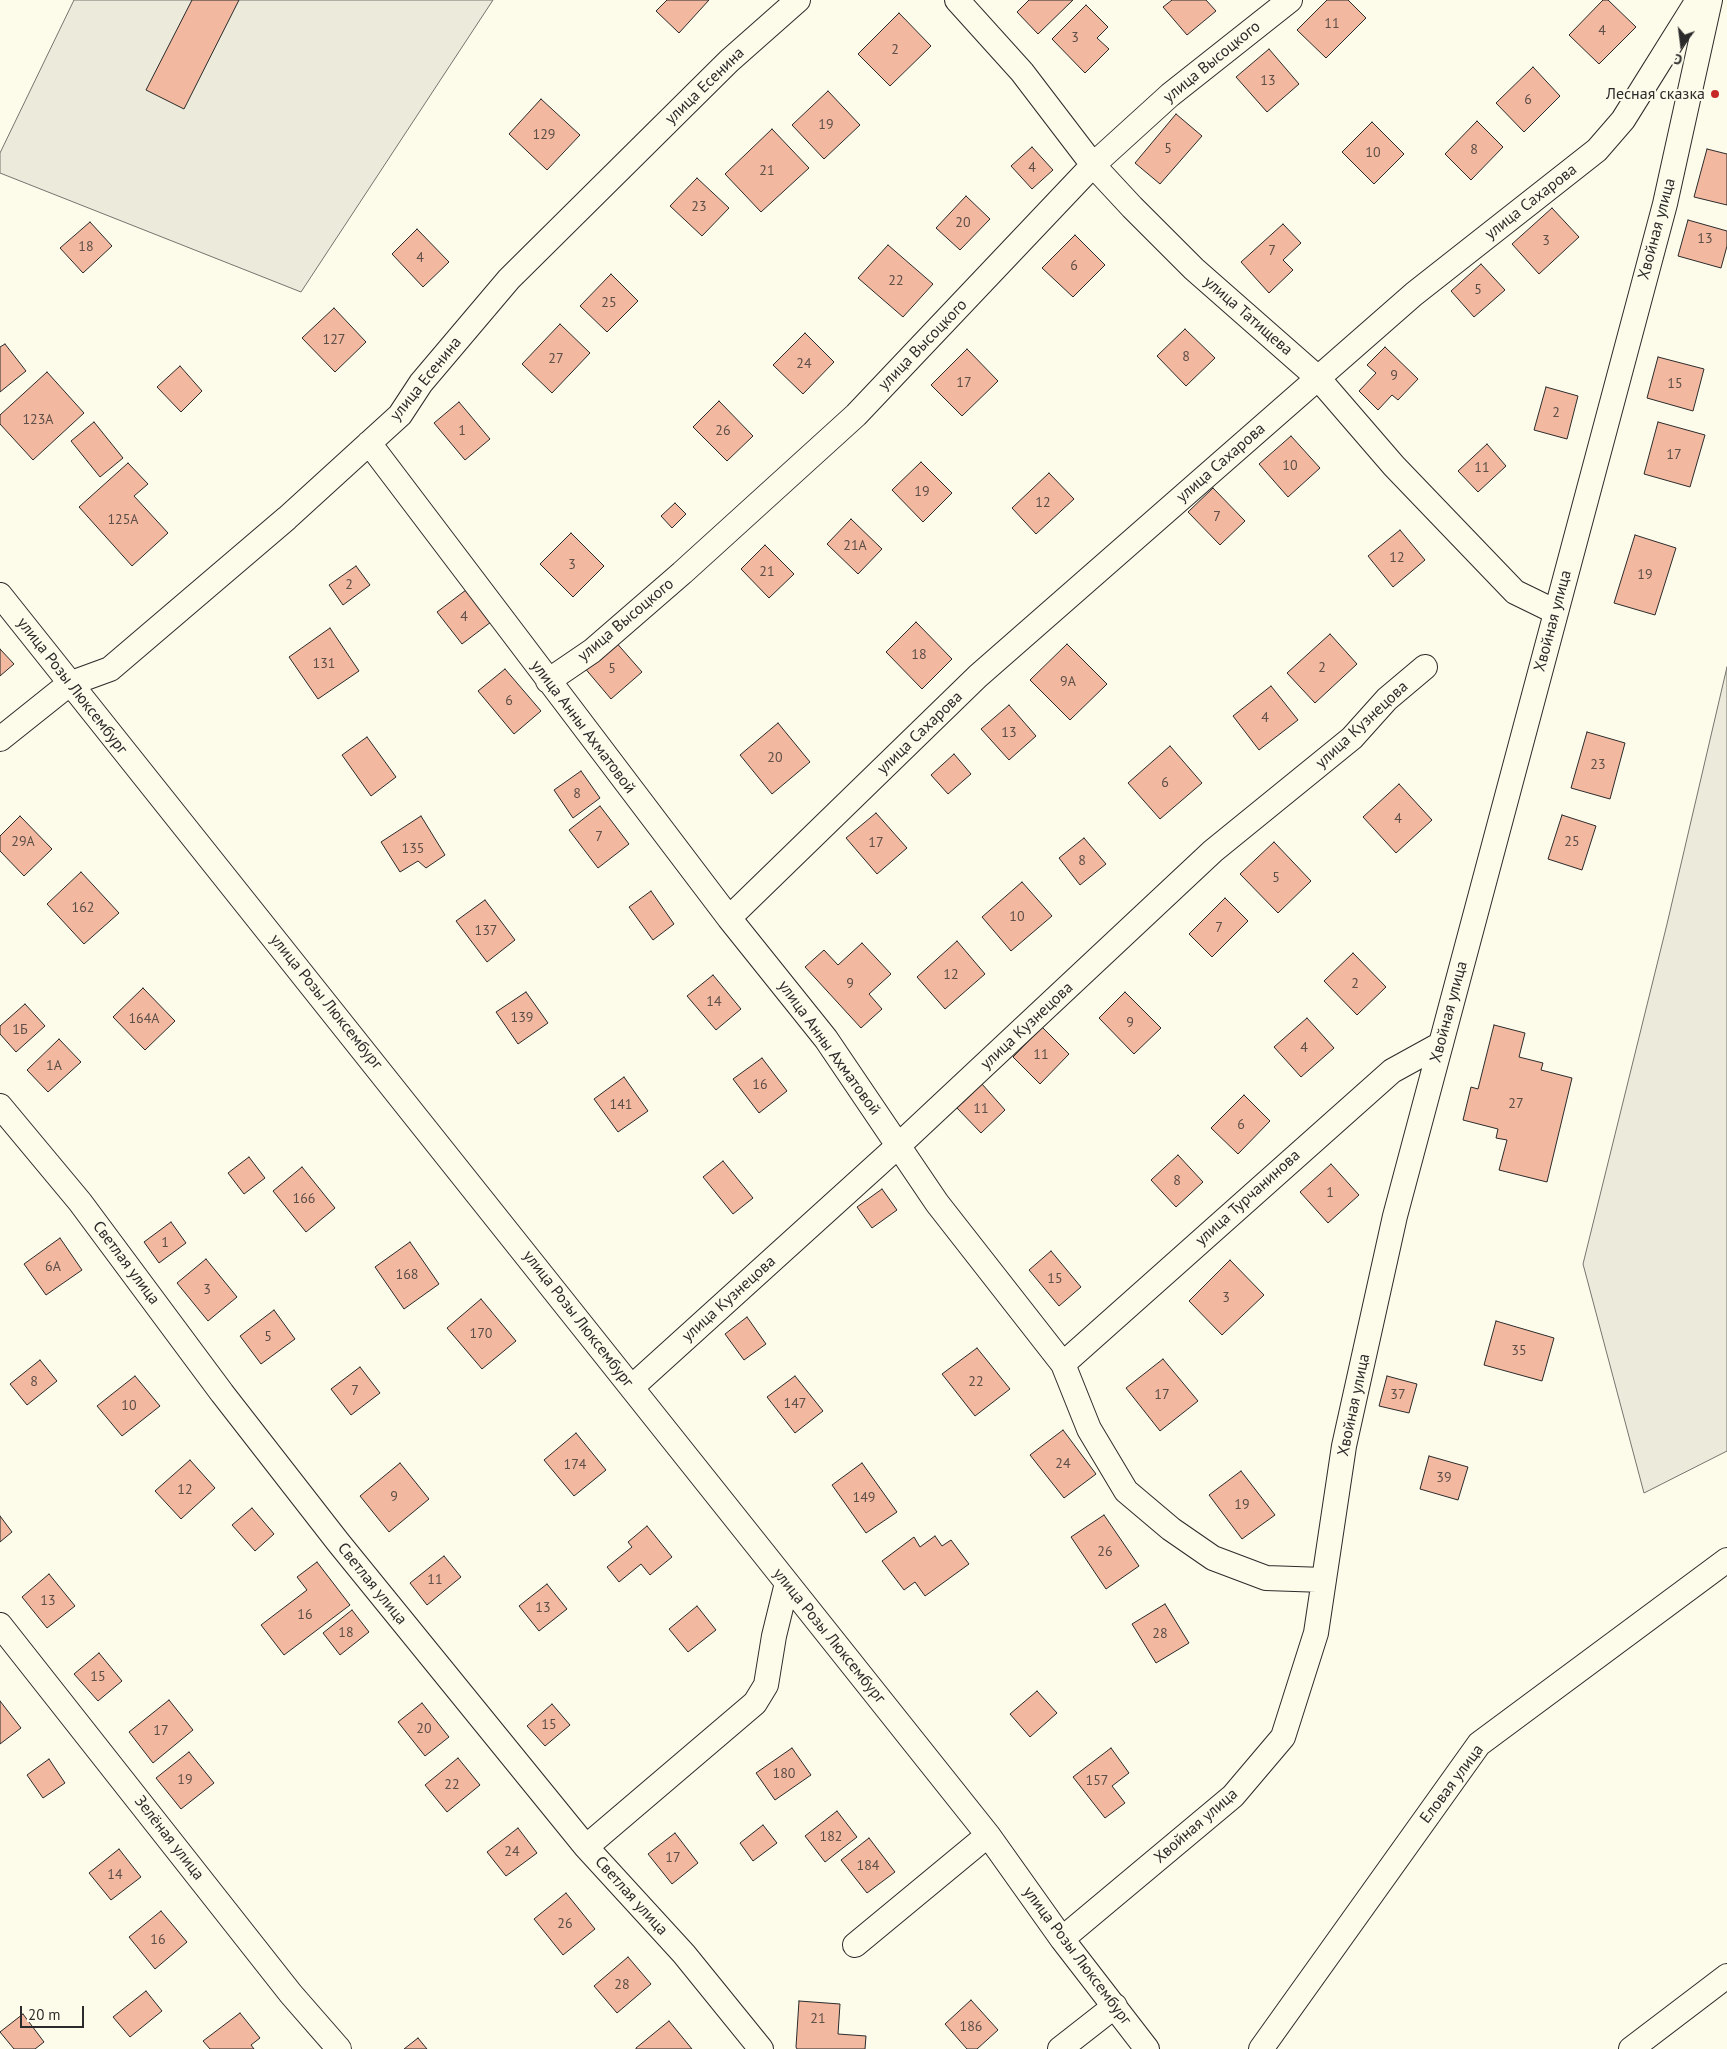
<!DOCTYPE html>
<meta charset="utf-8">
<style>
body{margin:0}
#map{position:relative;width:1727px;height:2049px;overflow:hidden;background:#fdfbea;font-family:"PT Sans",sans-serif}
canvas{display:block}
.north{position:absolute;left:1657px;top:20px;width:50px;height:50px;-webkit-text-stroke:4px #fdfbea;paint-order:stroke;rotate:195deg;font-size:14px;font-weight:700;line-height:20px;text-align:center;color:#2b2b2b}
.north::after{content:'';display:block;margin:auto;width:18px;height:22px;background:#2b2b2b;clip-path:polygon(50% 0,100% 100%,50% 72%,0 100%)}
.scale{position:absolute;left:20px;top:2006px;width:64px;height:22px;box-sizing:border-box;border:2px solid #2b2b2b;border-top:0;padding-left:6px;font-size:15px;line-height:18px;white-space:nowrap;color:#2b2b2b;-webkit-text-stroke:4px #fdfbea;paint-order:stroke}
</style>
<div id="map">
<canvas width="1727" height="2049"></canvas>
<div class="north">С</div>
<div class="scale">20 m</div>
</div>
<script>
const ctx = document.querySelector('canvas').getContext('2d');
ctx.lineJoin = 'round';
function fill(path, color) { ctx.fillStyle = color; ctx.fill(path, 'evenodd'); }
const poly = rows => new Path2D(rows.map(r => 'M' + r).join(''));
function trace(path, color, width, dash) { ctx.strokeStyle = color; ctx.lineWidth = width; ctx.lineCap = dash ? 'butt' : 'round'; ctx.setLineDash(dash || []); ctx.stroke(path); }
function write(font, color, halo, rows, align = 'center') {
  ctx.font = font + ' "PT Sans",sans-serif'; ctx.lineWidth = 4; ctx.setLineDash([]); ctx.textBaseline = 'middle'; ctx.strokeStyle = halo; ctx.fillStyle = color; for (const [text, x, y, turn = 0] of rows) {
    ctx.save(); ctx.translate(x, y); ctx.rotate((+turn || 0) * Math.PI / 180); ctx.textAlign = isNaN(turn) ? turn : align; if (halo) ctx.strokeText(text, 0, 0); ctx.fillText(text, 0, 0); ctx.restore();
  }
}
const green = poly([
 [74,0,493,0,301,292,0,173,0,153,74,0],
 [1727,667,1727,1451,1644,1493,1583,1264,1667,924,1727,667]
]);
fill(green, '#ecebdb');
trace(green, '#74746e', 1);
const building = poly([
 [192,0,239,0,184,109,146,90,192,0],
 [667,0,709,0,679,33,656,11,667,0],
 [1029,0,1073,0,1038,34,1017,12,1029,0],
 [1172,0,1206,0,1216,11,1187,35,1163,7,1172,0],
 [1327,0,1348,0,1366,18,1326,58,1297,30,1327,0],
 [1603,0,1608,0,1636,27,1599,64,1569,35,1603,0],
 [1086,5,1108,27,1097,38,1109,49,1085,73,1052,39,1086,5],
 [899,13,931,46,890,86,858,54,899,13],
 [1269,49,1299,84,1267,112,1236,77,1269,49],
 [1533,67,1560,96,1524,132,1496,103,1533,67],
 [828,91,860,125,824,159,792,125,828,91],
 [541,99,580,135,547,170,509,134,541,99],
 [1176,114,1202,136,1160,184,1135,163,1176,114],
 [1477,121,1503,147,1471,180,1445,154,1477,121],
 [1372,122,1404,154,1374,184,1342,152,1372,122],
 [772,129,809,168,761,212,725,174,772,129],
 [1032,147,1053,170,1032,189,1011,166,1032,147],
 [1707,149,1727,154,1727,205,1694,197,1707,149],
 [697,178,729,208,702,236,670,206,697,178],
 [966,196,990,219,960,250,936,228,966,196],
 [1552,208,1579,237,1539,274,1512,244,1552,208],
 [1688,220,1727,231,1727,246,1721,268,1678,256,1688,220],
 [90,222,112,246,83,273,60,248,90,222],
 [1283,224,1301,243,1283,260,1293,270,1269,293,1241,262,1283,224],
 [417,229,449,262,423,287,392,254,417,229],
 [1075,235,1105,265,1073,297,1042,268,1075,235],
 [888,245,933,284,903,317,858,278,888,245],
 [1481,264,1505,290,1474,317,1451,291,1481,264],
 [611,274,638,301,607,332,580,306,611,274],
 [334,308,366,342,335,372,302,338,334,308],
 [560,324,590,353,552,393,522,364,560,324],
 [1185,329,1215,358,1186,386,1157,356,1185,329],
 [805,333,834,362,803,394,773,365,805,333],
 [5,344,26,371,0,392,0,347,5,344],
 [1385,347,1418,379,1398,400,1392,395,1378,410,1359,391,1376,373,1367,365,1385,347],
 [967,349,998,381,962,416,931,385,967,349],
 [1658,357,1704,369,1693,411,1647,398,1658,357],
 [180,366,202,391,181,412,157,387,180,366],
 [47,372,84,413,33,460,0,424,0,415,47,372],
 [1546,387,1578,396,1567,439,1534,430,1546,387],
 [719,401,753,436,727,461,693,427,719,401],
 [459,402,490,439,465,460,434,423,459,402],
 [94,422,123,458,100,477,71,441,94,422],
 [1658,422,1705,435,1690,487,1644,474,1658,422],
 [1291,436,1320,468,1288,497,1259,464,1291,436],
 [1487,444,1506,466,1478,492,1458,471,1487,444],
 [921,462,952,493,923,522,892,490,921,462],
 [128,463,148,484,134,496,168,533,132,566,79,507,128,463],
 [1049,473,1074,499,1036,534,1012,508,1049,473],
 [1213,488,1245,521,1220,545,1188,512,1213,488],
 [675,503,686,514,672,528,661,516,675,503],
 [851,519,882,549,858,574,827,544,851,519],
 [1400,530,1425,560,1393,587,1368,556,1400,530],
 [571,533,604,566,573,597,540,564,571,533],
 [1635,535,1676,548,1655,615,1614,603,1635,535],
 [765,545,794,574,769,598,741,569,765,545],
 [356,566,370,585,343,605,329,585,356,566],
 [466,590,491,622,462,644,437,612,466,590],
 [916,622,952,659,922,689,886,652,916,622],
 [330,628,359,671,318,699,289,657,330,628],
 [1330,634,1357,664,1315,703,1287,673,1330,634],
 [614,640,642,672,611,699,583,666,614,640],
 [1067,644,1107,684,1070,720,1030,680,1067,644],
 [0,649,14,664,0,676,0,649],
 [505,669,541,711,514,734,478,691,505,669],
 [1271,686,1298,720,1259,750,1233,716,1271,686],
 [1009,705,1036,736,1009,760,981,729,1009,705],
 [778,723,810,762,772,794,740,755,778,723],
 [1587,732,1625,743,1610,799,1571,788,1587,732],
 [367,737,396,777,371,796,342,755,367,737],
 [1170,746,1202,783,1160,819,1128,783,1170,746],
 [954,754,971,774,948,794,931,775,954,754],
 [581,771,600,798,573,818,554,790,581,771],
 [1399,784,1432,820,1396,853,1363,817,1399,784],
 [600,806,629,844,598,868,569,830,600,806],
 [876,813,907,848,877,874,846,838,876,813],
 [1562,815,1596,826,1582,870,1548,859,1562,815],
 [20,816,52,849,24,876,0,851,0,836,20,816],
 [421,816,445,855,426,868,418,861,400,872,381,842,421,816],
 [1084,838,1106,864,1080,885,1059,858,1084,838],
 [1274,842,1311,881,1278,913,1240,874,1274,842],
 [81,872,119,913,84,944,47,904,81,872],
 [1022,882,1052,916,1011,951,982,917,1022,882],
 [651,891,674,924,653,940,629,907,651,891],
 [1225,898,1248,921,1212,957,1189,934,1225,898],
 [485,900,515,940,487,962,456,921,485,900],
 [957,941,985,974,945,1009,917,977,957,941],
 [862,943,891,974,869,994,882,1009,861,1028,805,967,824,950,838,965,862,943],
 [1353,953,1386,987,1357,1015,1324,981,1353,953],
 [713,975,741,1009,716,1030,687,996,713,975],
 [143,988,175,1021,145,1050,113,1017,143,988],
 [526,992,548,1023,518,1044,496,1012,526,992],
 [1125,992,1161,1028,1134,1054,1099,1018,1125,992],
 [25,1004,45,1026,16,1052,0,1034,0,1026,25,1004],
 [1307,1018,1334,1048,1301,1077,1274,1047,1307,1018],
 [1494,1025,1525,1033,1519,1057,1543,1063,1541,1070,1572,1078,1547,1182,1499,1170,1507,1140,1496,1138,1498,1129,1463,1120,1471,1087,1478,1089,1494,1025],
 [1042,1027,1069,1054,1040,1084,1013,1057,1042,1027],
 [59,1039,81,1062,48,1092,27,1070,59,1039],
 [762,1058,787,1091,759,1113,733,1079,762,1058],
 [624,1077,648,1111,618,1132,594,1099,624,1077],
 [982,1084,1005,1110,981,1133,957,1108,982,1084],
 [1244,1095,1270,1121,1238,1154,1211,1128,1244,1095],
 [1178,1155,1203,1182,1176,1207,1151,1180,1178,1155],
 [249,1157,265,1178,244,1194,228,1173,249,1157],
 [723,1161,753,1198,733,1214,703,1177,723,1161],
 [1331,1164,1359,1195,1328,1223,1300,1192,1331,1164],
 [302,1167,335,1208,306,1232,273,1191,302,1167],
 [882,1189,897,1210,872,1228,857,1207,882,1189],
 [171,1222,186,1243,159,1263,144,1242,171,1222],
 [60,1238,82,1270,46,1295,24,1264,60,1238],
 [410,1242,439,1284,404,1309,375,1267,410,1242],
 [1051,1251,1081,1287,1059,1306,1029,1270,1051,1251],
 [206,1259,237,1297,208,1321,177,1283,206,1259],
 [1230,1260,1264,1295,1222,1335,1189,1301,1230,1260],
 [481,1299,516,1341,482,1369,447,1328,481,1299],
 [274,1310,295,1339,261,1364,240,1336,274,1310],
 [747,1317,766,1344,744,1360,725,1334,747,1317],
 [1496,1321,1554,1338,1542,1381,1484,1365,1496,1321],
 [977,1348,1010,1389,975,1416,942,1374,977,1348],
 [1163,1359,1198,1401,1160,1431,1126,1388,1163,1359],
 [40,1360,57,1381,27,1405,10,1384,40,1360],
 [360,1367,380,1393,351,1415,331,1389,360,1367],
 [135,1376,160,1406,122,1436,97,1406,135,1376],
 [795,1376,823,1411,795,1433,767,1397,795,1376],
 [1387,1376,1417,1384,1409,1413,1379,1406,1387,1376],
 [1063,1430,1096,1474,1064,1498,1030,1455,1063,1430],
 [576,1433,606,1470,574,1496,544,1460,576,1433],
 [1429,1456,1468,1467,1458,1500,1420,1489,1429,1456],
 [190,1460,215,1488,181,1519,155,1491,190,1460],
 [400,1463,429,1499,389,1532,360,1496,400,1463],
 [862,1463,897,1512,866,1533,832,1485,862,1463],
 [1241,1471,1275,1515,1242,1539,1209,1495,1241,1471],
 [252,1508,274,1534,255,1551,232,1525,252,1508],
 [1104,1515,1139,1566,1106,1589,1071,1537,1104,1515],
 [0,1516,12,1532,0,1542,0,1516],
 [647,1526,672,1557,650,1575,641,1564,619,1582,607,1567,632,1547,628,1542,647,1526],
 [935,1536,942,1546,951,1540,969,1564,925,1596,915,1582,904,1590,882,1561,914,1537,920,1547,935,1536],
 [444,1556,461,1577,427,1605,410,1583,444,1556],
 [317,1562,350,1605,284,1655,261,1625,307,1590,297,1577,317,1562],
 [49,1574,75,1606,47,1628,22,1597,49,1574],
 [547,1584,567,1609,539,1631,519,1606,547,1584],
 [1165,1604,1189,1643,1156,1663,1132,1624,1165,1604],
 [697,1606,716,1630,688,1652,669,1629,697,1606],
 [352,1610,369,1632,340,1655,323,1633,352,1610],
 [99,1653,122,1681,98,1701,74,1674,99,1653],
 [1037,1691,1057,1713,1030,1737,1010,1714,1037,1691],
 [169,1700,193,1730,153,1763,129,1732,169,1700],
 [0,1701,21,1728,0,1744,0,1701],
 [422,1703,449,1737,425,1756,398,1722,422,1703],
 [552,1704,570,1725,545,1746,527,1726,552,1704],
 [792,1748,811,1775,775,1800,756,1773,792,1748],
 [1111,1748,1129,1773,1112,1786,1125,1803,1105,1818,1073,1777,1111,1748],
 [189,1752,214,1783,181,1809,156,1778,189,1752],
 [458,1758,480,1785,447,1812,425,1785,458,1758],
 [49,1759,65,1783,43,1798,27,1775,49,1759],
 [837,1811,857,1837,825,1862,805,1836,837,1811],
 [763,1825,777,1843,753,1861,740,1843,763,1825],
 [518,1828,537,1853,506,1876,487,1852,518,1828],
 [675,1833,698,1863,672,1884,648,1854,675,1833],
 [869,1838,895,1872,867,1893,841,1860,869,1838],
 [119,1849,141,1877,111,1900,89,1873,119,1849],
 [566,1893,595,1929,563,1955,534,1919,566,1893],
 [161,1911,187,1942,155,1969,129,1937,161,1911],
 [628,1957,651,1984,617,2013,594,1986,628,1957],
 [146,1991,162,2011,130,2037,113,2017,146,1991],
 [971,2000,998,2030,977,2049,967,2049,945,2024,971,2000],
 [799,2001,840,2004,838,2034,866,2036,865,2049,797,2049,796,2047,799,2001],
 [240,2013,260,2038,251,2045,254,2049,210,2049,203,2041,240,2013],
 [23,2014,44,2042,35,2049,14,2049,0,2032,23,2014],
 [669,2021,692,2049,636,2049,636,2048,669,2021],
 [418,2038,427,2049,404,2049,418,2038]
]);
fill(building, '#f2b8a0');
trace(building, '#2b2b2b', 1);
const minor = poly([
 [957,0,1022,72,1093,165,1132,207,1194,269,1318,378,1394,466,1515,592,1556,612],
 [369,443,729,918,826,1039,937,1203,1063,1364,1089,1429,1126,1491,1171,1529,1213,1558,1266,1578,1324,1580],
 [0,595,988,1835,1062,1939,1147,2049],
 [548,681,592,651,682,573,856,415,1093,165,1170,95,1290,0],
 [0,739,69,684,110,669,287,518,400,415,421,383,509,279,729,61,798,0],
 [729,918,978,676,1414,294,1597,150,1623,120,1698,0],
 [0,1106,80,1202,222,1393,338,1542,586,1847,684,1954,761,2049],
 [1063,1364,1392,1071,1441,1044],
 [632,1387,898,1146,1213,851,1352,738,1387,699,1425,667],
 [0,1625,291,1994,339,2049],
 [586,1847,755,1703,766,1685,774,1636,787,1583],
 [1062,1939,1233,1796,1283,1737,1316,1633,1344,1446,1395,1216,1665,204,1710,0],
 [855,1945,988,1835],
 [1060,2049,1115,2006],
 [1261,2049,1479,1744,1727,1560],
 [1631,2049,1727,1976]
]);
trace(minor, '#2b2b2b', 26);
trace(minor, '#fdfbea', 24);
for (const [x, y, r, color] of [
 [1715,94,5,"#c62828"]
]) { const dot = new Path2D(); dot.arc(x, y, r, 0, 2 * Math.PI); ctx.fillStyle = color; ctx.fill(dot); trace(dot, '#fdfbea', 2); }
write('14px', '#5d4e48', null, [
 ["11",1332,24],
 ["4",1602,31],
 ["3",1075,38],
 ["2",895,50],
 ["13",1268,81],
 ["6",1528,100],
 ["19",826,125],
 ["129",544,135],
 ["5",1168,149],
 ["8",1474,150],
 ["10",1373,153],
 ["4",1032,168],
 ["21",767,171],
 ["23",699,207],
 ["20",963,223],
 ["13",1705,239],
 ["3",1546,241],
 ["18",86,247],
 ["7",1272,251],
 ["4",420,258],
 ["6",1074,266],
 ["22",896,281],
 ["5",1478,290],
 ["25",609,303],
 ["127",334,340],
 ["8",1186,357],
 ["27",556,359],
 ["24",804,364],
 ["9",1394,376],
 ["17",964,383],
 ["15",1675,384],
 ["2",1556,413],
 ["123А",38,420],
 ["1",462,431],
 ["26",723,431],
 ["17",1674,455],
 ["10",1290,466],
 ["11",1482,468],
 ["19",922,492],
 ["12",1043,503],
 ["7",1217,517],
 ["125А",123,520],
 ["21А",855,546],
 ["12",1397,558],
 ["3",572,565],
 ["21",767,572],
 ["19",1645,575],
 ["2",349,585],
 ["4",464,617],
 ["18",919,655],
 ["131",324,664],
 ["2",1322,668],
 ["5",612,669],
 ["9А",1068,682],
 ["6",509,701],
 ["4",1265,718],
 ["13",1009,733],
 ["20",775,758],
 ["23",1598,765],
 ["6",1165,783],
 ["8",577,794],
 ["4",1398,819],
 ["7",599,837],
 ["29А",23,842],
 ["25",1572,842],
 ["17",876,843],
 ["135",413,849],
 ["8",1082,861],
 ["5",1276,878],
 ["162",83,908],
 ["10",1017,917],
 ["7",1219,928],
 ["137",486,931],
 ["12",951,975],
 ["9",850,984],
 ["2",1355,984],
 ["14",714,1002],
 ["139",522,1018],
 ["164А",144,1019],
 ["9",1130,1023],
 ["1Б",20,1030],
 ["4",1304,1048],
 ["11",1041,1055],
 ["1А",54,1066],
 ["16",760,1085],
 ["27",1516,1104],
 ["141",621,1105],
 ["11",981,1109],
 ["6",1241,1125],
 ["8",1177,1181],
 ["1",1330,1193],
 ["166",304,1199],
 ["1",165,1243],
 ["6А",53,1267],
 ["168",407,1275],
 ["15",1055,1279],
 ["3",207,1290],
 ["3",1226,1298],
 ["170",481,1334],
 ["5",268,1337],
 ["35",1519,1351],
 ["8",34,1382],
 ["22",976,1382],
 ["7",355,1391],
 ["17",1162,1395],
 ["37",1398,1395],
 ["147",795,1404],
 ["10",129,1406],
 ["24",1063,1464],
 ["174",575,1465],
 ["39",1444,1478],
 ["12",185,1490],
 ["9",394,1497],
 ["149",864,1498],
 ["19",1242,1505],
 ["26",1105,1552],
 ["11",435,1580],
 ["13",48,1601],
 ["13",543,1608],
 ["16",305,1615],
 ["18",346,1633],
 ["28",1160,1634],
 ["15",98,1677],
 ["15",549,1725],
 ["20",424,1729],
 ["17",161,1731],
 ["180",784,1774],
 ["19",185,1780],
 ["157",1097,1781],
 ["22",452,1785],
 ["182",831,1837],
 ["24",512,1852],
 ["17",673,1858],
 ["184",868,1866],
 ["14",115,1875],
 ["26",565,1924],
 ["16",158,1940],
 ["28",622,1985],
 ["21",818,2019],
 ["186",971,2027]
]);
write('16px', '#2b2b2b', '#fdfbea', [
 ["улица Высоцкого",1212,62,-39],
 ["улица Есенина",705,86,-44],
 ["улица Сахарова",1531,202,-38],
 ["Хвойная улица",1657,229,-75],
 ["улица Татищева",1248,316,41],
 ["улица Высоцкого",923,345,-46],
 ["улица Есенина",426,379,-51],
 ["улица Сахарова",1221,463,-41],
 ["улица Высоцкого",626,620,-40],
 ["Хвойная улица",1553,621,-75],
 ["улица Розы Люксембург",72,686,52],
 ["улица Кузнецова",1362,725,-43],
 ["улица Анны Ахматовой",583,727,53],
 ["улица Сахарова",920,733,-44],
 ["улица Розы Люксембург",326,1002,51],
 ["Хвойная улица",1449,1012,-75],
 ["улица Кузнецова",1027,1026,-43],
 ["улица Анны Ахматовой",829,1048,54],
 ["улица Турчанинова",1248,1198,-42],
 ["Светлая улица",126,1263,53],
 ["улица Кузнецова",729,1299,-42],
 ["улица Розы Люксембург",578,1319,52],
 ["Хвойная улица",1354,1405,-78],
 ["Светлая улица",372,1584,51],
 ["улица Розы Люксембург",829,1636,51],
 ["Еловая улица",1452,1784,-53],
 ["Хвойная улица",1196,1826,-41],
 ["Зелёная улица",169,1838,52],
 ["Светлая улица",631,1896,48],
 ["улица Розы Люксембург",1077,1956,53]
]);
write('16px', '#2b2b2b', '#fdfbea', [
 ["Лесная сказка",1705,94]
], 'right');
</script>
